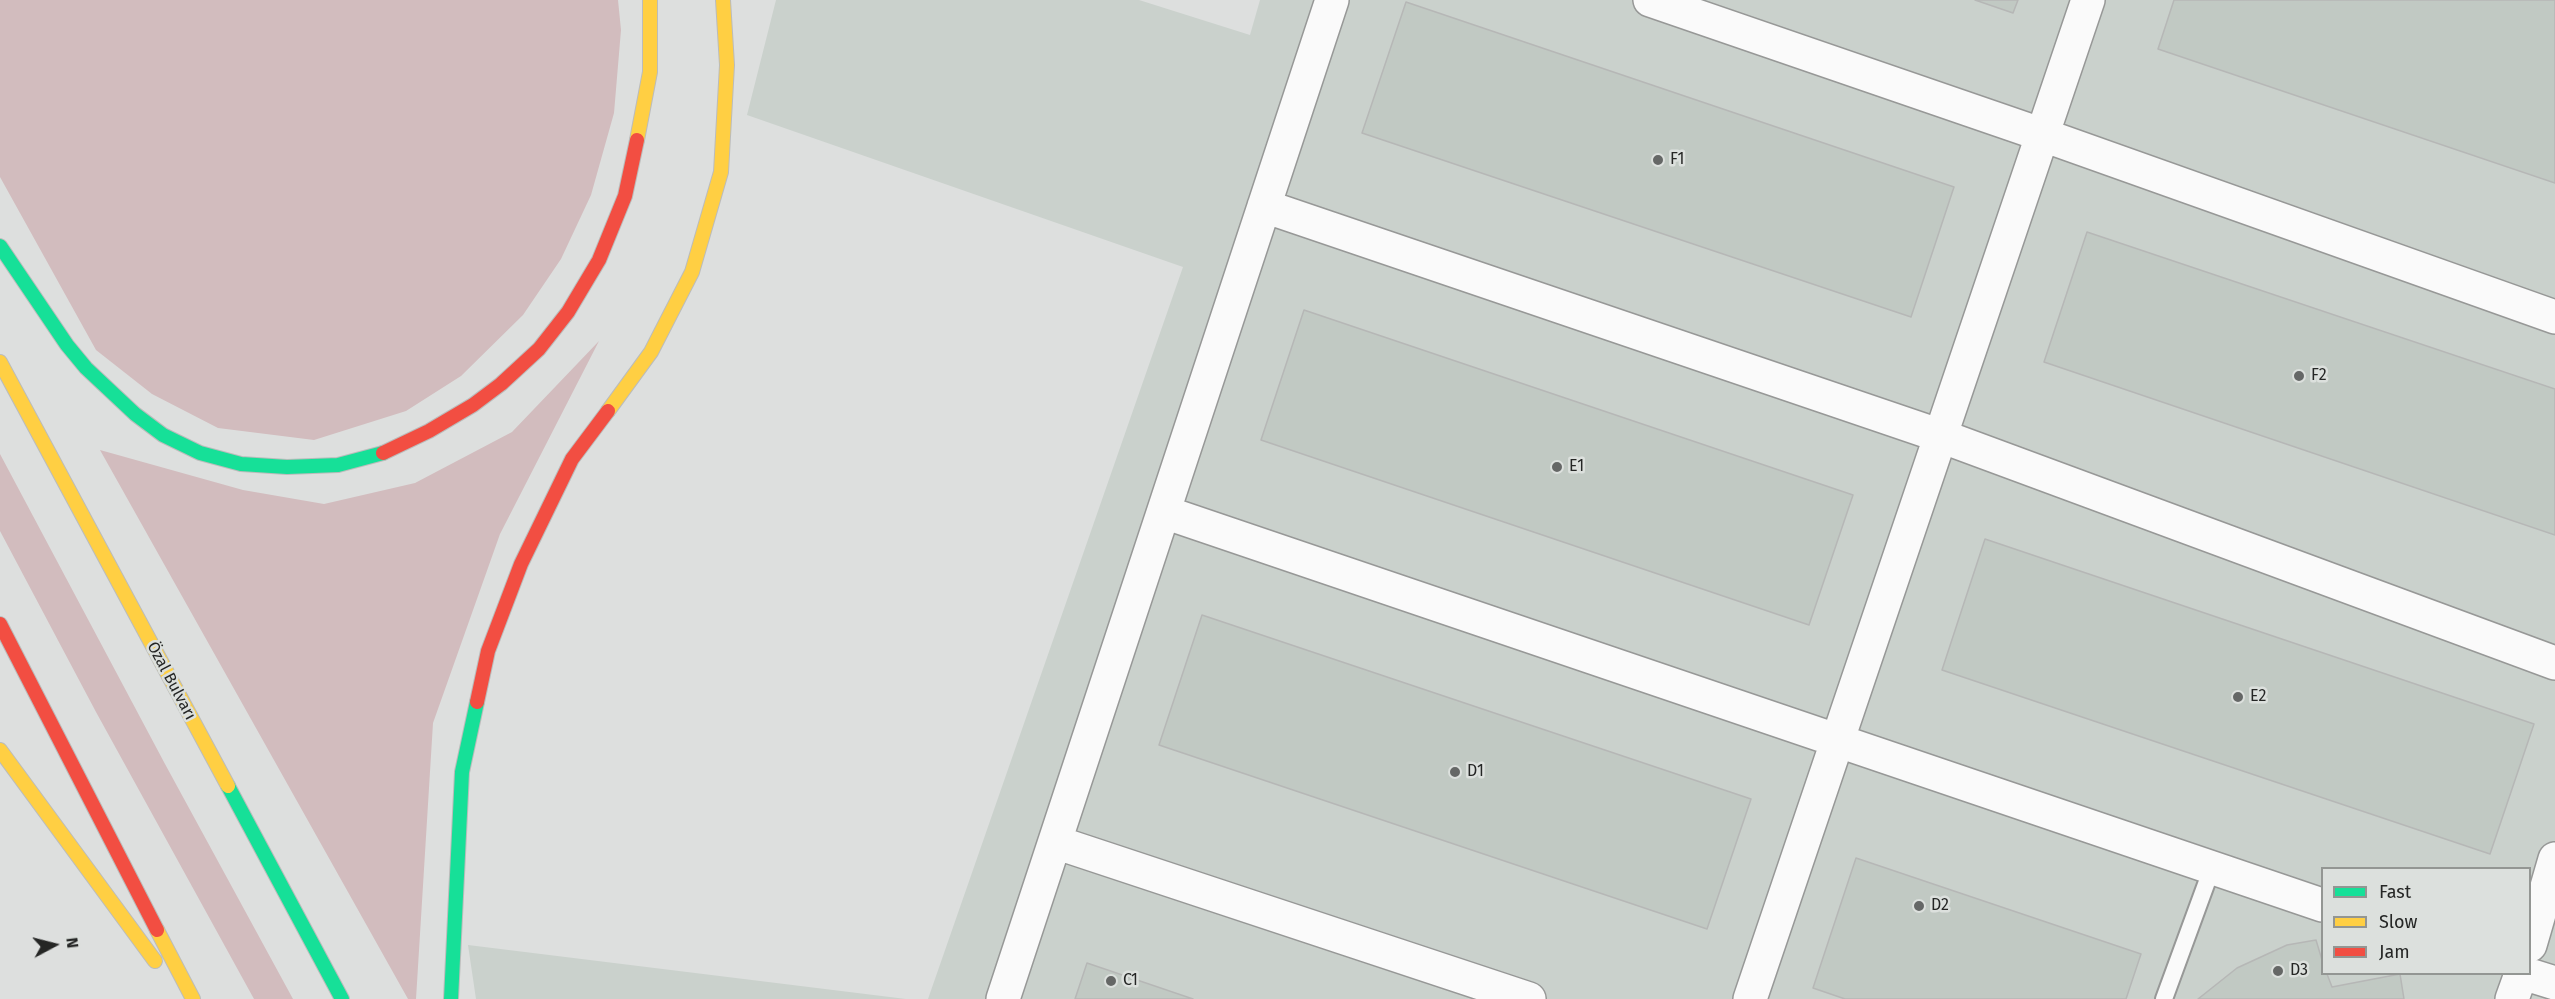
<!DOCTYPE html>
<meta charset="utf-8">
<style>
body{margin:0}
#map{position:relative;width:2555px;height:999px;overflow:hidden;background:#dddfde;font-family:"Fira Sans",sans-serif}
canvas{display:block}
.legend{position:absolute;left:2321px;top:867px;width:210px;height:108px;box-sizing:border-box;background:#dce0dd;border:2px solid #939693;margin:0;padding:8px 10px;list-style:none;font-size:18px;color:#252625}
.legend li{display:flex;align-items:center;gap:12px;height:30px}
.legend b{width:30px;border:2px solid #939693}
.north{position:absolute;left:24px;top:915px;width:60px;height:60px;-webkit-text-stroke:4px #dce0dd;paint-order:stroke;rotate:83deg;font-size:16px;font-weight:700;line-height:24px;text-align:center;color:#252625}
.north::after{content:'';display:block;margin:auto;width:21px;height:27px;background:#252625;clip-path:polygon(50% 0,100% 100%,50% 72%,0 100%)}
</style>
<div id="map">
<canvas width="2555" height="999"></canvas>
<ul class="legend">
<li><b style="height:8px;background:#16e098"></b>Fast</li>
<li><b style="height:8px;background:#ffcf43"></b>Slow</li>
<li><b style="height:8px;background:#f24e42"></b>Jam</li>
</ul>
<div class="north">N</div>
</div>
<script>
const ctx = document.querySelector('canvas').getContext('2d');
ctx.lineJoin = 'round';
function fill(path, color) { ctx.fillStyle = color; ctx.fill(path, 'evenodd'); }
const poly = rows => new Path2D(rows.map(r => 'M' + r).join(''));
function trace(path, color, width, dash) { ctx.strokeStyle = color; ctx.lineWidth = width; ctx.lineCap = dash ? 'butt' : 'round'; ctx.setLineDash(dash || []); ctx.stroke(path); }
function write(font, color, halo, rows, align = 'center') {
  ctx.font = font + ' "Fira Sans",sans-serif'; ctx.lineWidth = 5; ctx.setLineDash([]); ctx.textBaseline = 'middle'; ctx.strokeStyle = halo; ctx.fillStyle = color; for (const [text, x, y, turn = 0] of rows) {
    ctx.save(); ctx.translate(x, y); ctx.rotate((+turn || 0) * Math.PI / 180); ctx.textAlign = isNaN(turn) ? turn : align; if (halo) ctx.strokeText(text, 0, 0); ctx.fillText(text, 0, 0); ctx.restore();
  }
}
fill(poly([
 [776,0,1139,0,1250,35,1260,0,2555,0,2555,999,928,999,1183,267,747,115],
 [2322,868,2530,868,2530,974,2322,974],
 [468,945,906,999,476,999]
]), '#cad1cc');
fill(poly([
 [0,0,618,0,621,30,614,113,591,195,561,259,523,315,461,376,406,411,314,440,218,428,152,394,96,350,0,177],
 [599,341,500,534,433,723,416,999,408,999,100,450,243,490,324,504,415,483,512,432],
 [0,454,165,764,293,999,254,999,96,712,0,531]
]), '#d2bcbe');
const building = poly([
 [1975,0,2018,0,2013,13,1975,0],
 [2174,0,2555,0,2555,183,2158,49,2174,0],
 [1406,2,1954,187,1911,317,1362,133,1406,2],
 [2087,232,2555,389,2555,535,2044,362,2087,232],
 [1304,310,1853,495,1809,625,1261,440,1304,310],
 [1985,539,2534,724,2490,854,1942,670,1985,539],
 [1202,615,1751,799,1707,929,1159,745,1202,615],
 [1856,858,2141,954,2126,999,1845,999,1813,988,1856,858],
 [2316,940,2322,960,2322,974,2327,974,2332,987,2400,974,2404,999,2198,999,2237,968,2287,945,2316,940],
 [1087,963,1193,999,1075,999,1087,963]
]);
fill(building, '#c1c9c3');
trace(building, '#b6b7b6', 1.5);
const lane = poly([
 [2164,999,2212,868]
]);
const street = poly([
 [1650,0,2043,135,2555,317],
 [1264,206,1941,436,2555,663],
 [1164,512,2322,905],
 [1055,842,1529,999],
 [2530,945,2555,859],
 [2526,974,2555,983],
 [1003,999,1332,0],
 [1750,999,2088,0],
 [2512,999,2521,974]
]);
const fast = poly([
 [0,246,67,345,86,368,135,414,163,435,200,453,241,464,287,467,338,465,383,453],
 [228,786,342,999],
 [451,999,462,772,477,702]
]);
const slow = poly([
 [637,140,650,72,650,0],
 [0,362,228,786],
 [608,411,651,352,692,272,721,172,727,65,723,0],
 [0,750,155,961],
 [157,930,193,999]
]);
const jam = poly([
 [383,453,429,431,473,405,501,384,539,349,568,312,599,260,625,196,637,140],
 [0,624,157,930],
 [477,702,488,651,521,564,572,459,608,411]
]);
trace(lane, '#979897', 20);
trace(street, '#979897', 36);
trace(fast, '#bbbcbb', 16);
trace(slow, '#bbbcbb', 16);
trace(jam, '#bbbcbb', 16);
trace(lane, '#fafafa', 16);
trace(street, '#fafafa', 33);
trace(fast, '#16e098', 14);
trace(slow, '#ffcf43', 14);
trace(jam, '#f24e42', 14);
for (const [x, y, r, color] of [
 [1658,160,6,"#656766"],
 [2299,376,6,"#656766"],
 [1557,467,6,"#656766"],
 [2238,697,6,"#656766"],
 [1455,772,6,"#656766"],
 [1919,906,6,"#656766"],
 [2278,971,6,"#656766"],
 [1111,981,6,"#656766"]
]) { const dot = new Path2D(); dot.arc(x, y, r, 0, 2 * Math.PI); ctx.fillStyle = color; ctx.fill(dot); trace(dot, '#dce0dd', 2); }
write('16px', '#252625', '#dce0dd', [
 ["F1",1670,160],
 ["F2",2311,376],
 ["E1",1569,467],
 ["E2",2250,697],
 ["D1",1467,772],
 ["D2",1931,906],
 ["D3",2290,971],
 ["C1",1123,981]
], 'left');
write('16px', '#252625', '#dce0dd', [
 ["Özal Bulvarı",171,681,62]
]);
</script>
